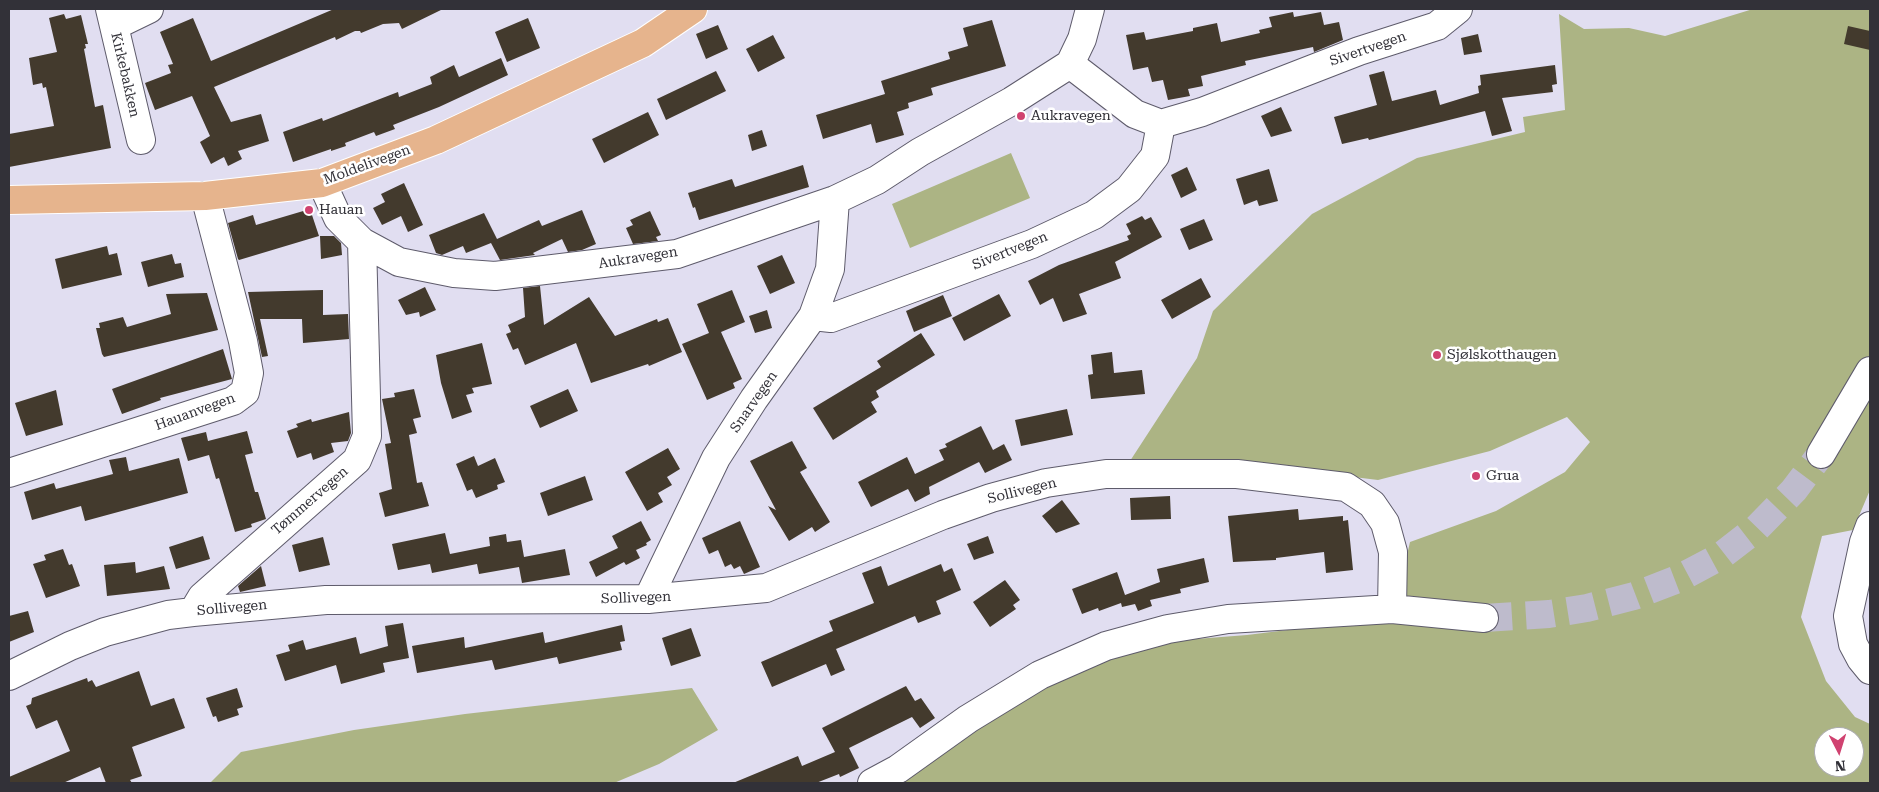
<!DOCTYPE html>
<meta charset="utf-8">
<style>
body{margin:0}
#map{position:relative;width:1879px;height:792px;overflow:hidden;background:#e1def1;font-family:"Roboto Serif",serif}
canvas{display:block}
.frame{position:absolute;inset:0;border:10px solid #323138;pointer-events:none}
.north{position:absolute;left:1814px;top:727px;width:50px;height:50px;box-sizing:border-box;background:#fff;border:1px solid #adadaf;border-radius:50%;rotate:175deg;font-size:14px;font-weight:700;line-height:20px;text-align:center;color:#323138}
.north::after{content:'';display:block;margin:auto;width:18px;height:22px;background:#d04270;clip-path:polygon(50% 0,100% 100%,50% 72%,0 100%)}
</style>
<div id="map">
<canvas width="1879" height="792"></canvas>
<div class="frame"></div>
<div class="north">N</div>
</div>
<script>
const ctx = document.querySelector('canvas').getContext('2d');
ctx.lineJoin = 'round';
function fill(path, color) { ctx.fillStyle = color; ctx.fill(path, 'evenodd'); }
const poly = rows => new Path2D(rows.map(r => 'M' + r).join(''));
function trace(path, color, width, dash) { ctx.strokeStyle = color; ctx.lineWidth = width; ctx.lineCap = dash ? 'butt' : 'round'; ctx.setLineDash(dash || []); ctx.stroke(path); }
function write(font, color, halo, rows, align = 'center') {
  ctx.font = font + ' "Roboto Serif",serif'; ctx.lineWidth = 5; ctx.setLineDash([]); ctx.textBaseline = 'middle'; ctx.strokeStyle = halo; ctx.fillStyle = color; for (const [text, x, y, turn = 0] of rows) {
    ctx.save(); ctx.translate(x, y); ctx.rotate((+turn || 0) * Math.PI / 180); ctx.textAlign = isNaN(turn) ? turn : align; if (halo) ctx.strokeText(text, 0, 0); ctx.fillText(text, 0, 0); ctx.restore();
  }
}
fill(poly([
 [1753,9,1870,9,1870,490,1853,530,1822,536,1801,617,1826,681,1855,717,1870,724,1870,783,898,783,967,721,1119,645,1247,635,1344,623,1401,581,1410,542,1496,511,1565,472,1590,442,1567,417,1490,451,1378,480,1240,463,1130,461,1197,358,1213,311,1312,214,1417,158,1525,132,1523,117,1565,110,1559,14,1584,29,1629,28,1665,36],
 [1824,737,1854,737,1854,767,1824,767],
 [1011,153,1030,198,910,248,892,204],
 [692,688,718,730,659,764,614,783,210,783,241,752,354,730,465,714]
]), '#acb484');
fill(poly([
 [334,9,443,9,402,29,399,23,383,24,361,33,360,31,355,31,336,40,335,37,214,87,231,122,261,114,269,141,238,151,242,159,228,166,224,157,211,164,200,142,210,136,192,96,155,110,145,83,171,73,168,65,173,64,160,32,193,18,211,61],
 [1293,12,1294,17,1321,12,1324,25,1339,22,1343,40,1314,52,1313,47,1245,61,1246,65,1201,76,1203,86,1188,89,1190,96,1168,100,1163,80,1152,82,1148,67,1133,70,1126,35,1144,32,1146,40,1193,31,1193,28,1217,23,1221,42,1260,33,1259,30,1272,27,1269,17],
 [64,14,66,19,81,15,88,44,85,44,86,48,84,49,95,107,103,105,111,148,9,167,9,134,54,126,46,87,43,88,42,83,33,85,29,58,57,52,49,18],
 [528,18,540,48,507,62,495,32],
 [992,20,1006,66,931,88,933,95,908,103,909,108,897,112,904,135,876,143,871,124,823,139,816,115,885,94,881,81,950,59,948,52,968,46,963,28],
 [718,25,728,49,706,59,696,34],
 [1848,26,1870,31,1870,50,1844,44],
 [1478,34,1482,52,1464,55,1461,38],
 [773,35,785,58,758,72,746,49],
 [501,58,508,75,439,107,393,125,395,129,376,136,374,132,345,143,346,146,331,151,331,149,293,162,283,132,322,118,323,121,398,92,399,97,432,84,430,77,454,65,459,77],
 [1555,65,1557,84,1552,85,1553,92,1502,98,1512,131,1492,136,1485,111,1369,140,1368,138,1342,144,1334,117,1377,105,1369,75,1384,71,1392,101,1436,90,1440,105,1479,93,1478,86,1481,85,1480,75],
 [716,71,726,91,666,120,657,99],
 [1281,107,1292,131,1271,137,1261,116],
 [648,112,659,135,604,163,592,139],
 [762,130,767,146,752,151,748,135],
 [803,165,809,187,699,220,695,207,693,208,688,193,732,179,735,187],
 [1187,167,1197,190,1181,198,1171,175],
 [1269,169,1278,201,1259,206,1257,200,1244,205,1236,179],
 [404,183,423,225,408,232,401,216,382,225,373,208,385,202,381,194],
 [310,209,319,236,239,260,238,259,228,223,253,215,256,225],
 [582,210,596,244,582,250,568,252,562,239,533,253,535,255,500,260,491,243,466,253,463,246,442,255,436,253,429,235,484,213,497,239,539,220,542,226],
 [650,211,661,235,656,237,658,241,633,244,626,228,633,225,630,220],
 [1142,216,1145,220,1151,217,1162,237,1115,262,1121,278,1079,294,1087,314,1063,322,1053,298,1040,305,1028,281,1059,265,1129,240,1127,236,1131,234,1126,224],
 [1204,219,1213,240,1189,250,1180,229],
 [320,236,334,236,341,243,342,255,321,259],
 [107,246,109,255,117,253,122,275,62,289,55,259],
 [172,254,175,264,181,263,184,277,148,287,141,262],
 [782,255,795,283,770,294,757,266],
 [1201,278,1211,297,1172,319,1161,300],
 [540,286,544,325,589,297,615,336,657,319,658,322,668,318,682,352,649,366,648,364,591,383,576,343,525,365,518,348,513,350,506,334,511,332,508,325,525,317,523,288],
 [425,287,436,310,420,317,419,312,406,315,398,300],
 [323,290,323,315,348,314,349,339,303,343,302,319,260,319,268,356,262,357,248,292],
 [732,290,745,322,721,332,742,379,733,383,735,388,707,400,682,344,709,333,697,304],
 [207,293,218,330,104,357,102,354,96,328,100,328,99,323,123,317,127,327,171,314,166,294],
 [999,294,1011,316,964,341,952,318],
 [943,295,952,316,914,332,906,311],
 [767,310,772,328,755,333,749,316],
 [921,333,935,355,876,391,879,397,871,402,877,412,833,440,813,408,881,367,877,361],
 [482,343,492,384,472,388,474,393,466,395,472,412,452,419,441,383,436,355],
 [223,349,232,379,160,398,161,400,122,414,112,389],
 [1112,352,1114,373,1142,370,1145,394,1091,399,1088,375,1093,374,1091,355],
 [414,389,421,417,413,419,417,433,409,435,417,483,422,482,429,506,385,517,379,493,392,489,385,444,391,443,382,399,395,397,394,393],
 [568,389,578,411,540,428,530,406],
 [56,390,63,425,26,436,15,403],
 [1067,409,1073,435,1021,446,1015,420],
 [349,412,351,433,348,441,331,443,334,452,313,460,311,453,297,458,287,431,298,427,296,424,311,419,312,422],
 [981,426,993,450,1004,444,1012,460,985,473,979,462,929,487,930,494,915,502,908,489,871,507,858,482,907,457,915,474,944,460,939,450,947,447,945,444],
 [247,431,253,453,245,455,255,492,258,492,266,519,251,524,252,527,235,532,219,478,216,479,209,455,188,461,181,438,206,432,208,441],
 [792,441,807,468,800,472,830,522,815,532,812,527,789,541,768,506,776,510,750,461],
 [668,448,680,469,667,477,672,485,658,493,663,502,647,511,625,472],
 [474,456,478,466,495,458,505,482,497,485,498,489,476,498,472,489,467,491,456,464],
 [126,457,129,471,179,458,188,493,85,521,81,506,32,520,24,492,54,483,56,489,113,474,109,460],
 [585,476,593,500,548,516,540,493],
 [1170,496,1171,519,1131,520,1130,498],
 [1062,500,1080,524,1056,533,1042,516],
 [1298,509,1299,520,1343,516,1343,521,1348,520,1353,570,1326,573,1324,552,1276,558,1276,560,1233,562,1228,516],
 [641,521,651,540,646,543,647,545,636,550,640,558,626,565,624,562,596,577,589,562,618,548,612,536],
 [740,521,760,567,744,574,740,566,734,569,731,564,725,567,718,550,709,554,702,538],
 [445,533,450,554,490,546,489,537,506,534,507,542,521,540,524,557,565,549,570,575,522,583,519,567,479,574,477,564,432,573,430,564,398,570,392,544],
 [203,536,210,559,176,569,169,547],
 [988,536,994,553,974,560,967,544],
 [323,537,330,565,299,572,292,545],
 [63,549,69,565,72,564,80,586,46,598,33,564,46,560,44,555],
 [1204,558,1209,582,1180,589,1181,593,1150,600,1152,606,1138,611,1135,604,1122,607,1121,603,1099,611,1098,608,1082,614,1072,589,1117,572,1125,595,1160,582,1157,569],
 [135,562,136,573,164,566,170,589,107,596,104,565],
 [941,564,944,572,952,568,961,590,936,601,941,614,918,623,915,616,836,649,845,670,831,676,826,664,772,687,761,662,833,631,829,621,874,603,862,573,881,566,888,586],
 [261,566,266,586,240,592,238,586],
 [1005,580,1020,600,1013,605,1016,609,990,627,973,602],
 [28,611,34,632,9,642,9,616],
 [403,623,409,658,383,663,385,672,341,684,336,665,285,681,276,655,290,651,288,645,303,640,306,650,356,637,360,654,388,646,385,626],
 [622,625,625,641,620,642,622,650,559,664,557,657,495,670,492,660,417,673,412,646,464,637,465,648,543,632,545,643],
 [691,628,701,656,671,666,662,638],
 [139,671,151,706,174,698,185,728,132,747,142,776,130,780,132,783,106,783,100,767,63,783,9,783,9,777,70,751,57,720,36,729,26,706,31,704,32,698,87,678,88,682,92,680,96,687],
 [906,686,915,701,921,698,935,718,920,728,912,717,849,748,859,768,840,777,839,774,816,783,733,783,798,756,802,766,835,752,822,728],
 [237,688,243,707,237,709,239,715,218,722,216,716,213,717,206,698]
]), '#433a2d');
trace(poly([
 [1484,618,1549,614,1587,608,1634,596,1678,579,1721,556,1757,528,1794,490,1821,454]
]), '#bebbcc', 28, [28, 14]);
const minor = poly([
 [110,9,141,140],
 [114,26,149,9],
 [1070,64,1135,114,1161,124,1202,112,1359,51,1437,26,1458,9],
 [322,183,338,218,362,242,399,262,454,273,495,276,677,254,835,200,877,180,920,152,1012,101,1070,64,1082,39,1090,9],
 [813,316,831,318,1032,244,1094,215,1129,189,1155,156,1161,124],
 [1821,454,1870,371],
 [9,473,233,401,245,392,249,373,243,341,205,196],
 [1870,526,1864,542,1848,616,1853,644,1861,659,1870,670],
 [648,599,716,458,754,399,813,316,830,269,835,200],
 [193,612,202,597,357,460,367,436,362,242],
 [9,676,70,646,105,632,168,615,193,612,326,600,648,599,766,588,943,515,991,498,1046,483,1106,474,1237,474,1346,487,1372,504,1385,523,1393,552,1392,609],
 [872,783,898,769,968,719,1040,675,1106,646,1168,629,1228,619,1392,609,1484,618]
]);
const major = poly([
 [9,200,205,196,322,183,436,140,643,43,693,9]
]);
trace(minor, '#5e5b6b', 30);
trace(major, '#fff', 30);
trace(minor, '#fff', 28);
trace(major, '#e6b48d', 28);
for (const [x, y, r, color] of [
 [1021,116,5,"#d04270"],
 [309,210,5,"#d04270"],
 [1437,355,5,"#d04270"],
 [1476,476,5,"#d04270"]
]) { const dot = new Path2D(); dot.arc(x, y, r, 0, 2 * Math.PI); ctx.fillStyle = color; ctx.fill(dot); trace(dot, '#fff', 2); }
write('14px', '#323138', '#fff', [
 ["Sivertvegen",1368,49,-19],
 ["Kirkebakken",125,75,77],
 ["Moldelivegen",367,165,-20],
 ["Sivertvegen",1010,251,-22],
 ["Aukravegen",638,258,-9],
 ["Snarvegen",754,402,-55],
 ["Hauanvegen",195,412,-20],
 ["Sollivegen",1022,491,-14],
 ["Tømmervegen",310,501,-41],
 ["Sollivegen",636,598,-2],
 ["Sollivegen",232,608,-5]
]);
write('14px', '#323138', '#fff', [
 ["Aukravegen",1031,116],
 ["Hauan",319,210],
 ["Sjølskotthaugen",1447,355],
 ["Grua",1486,476]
], 'left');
</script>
